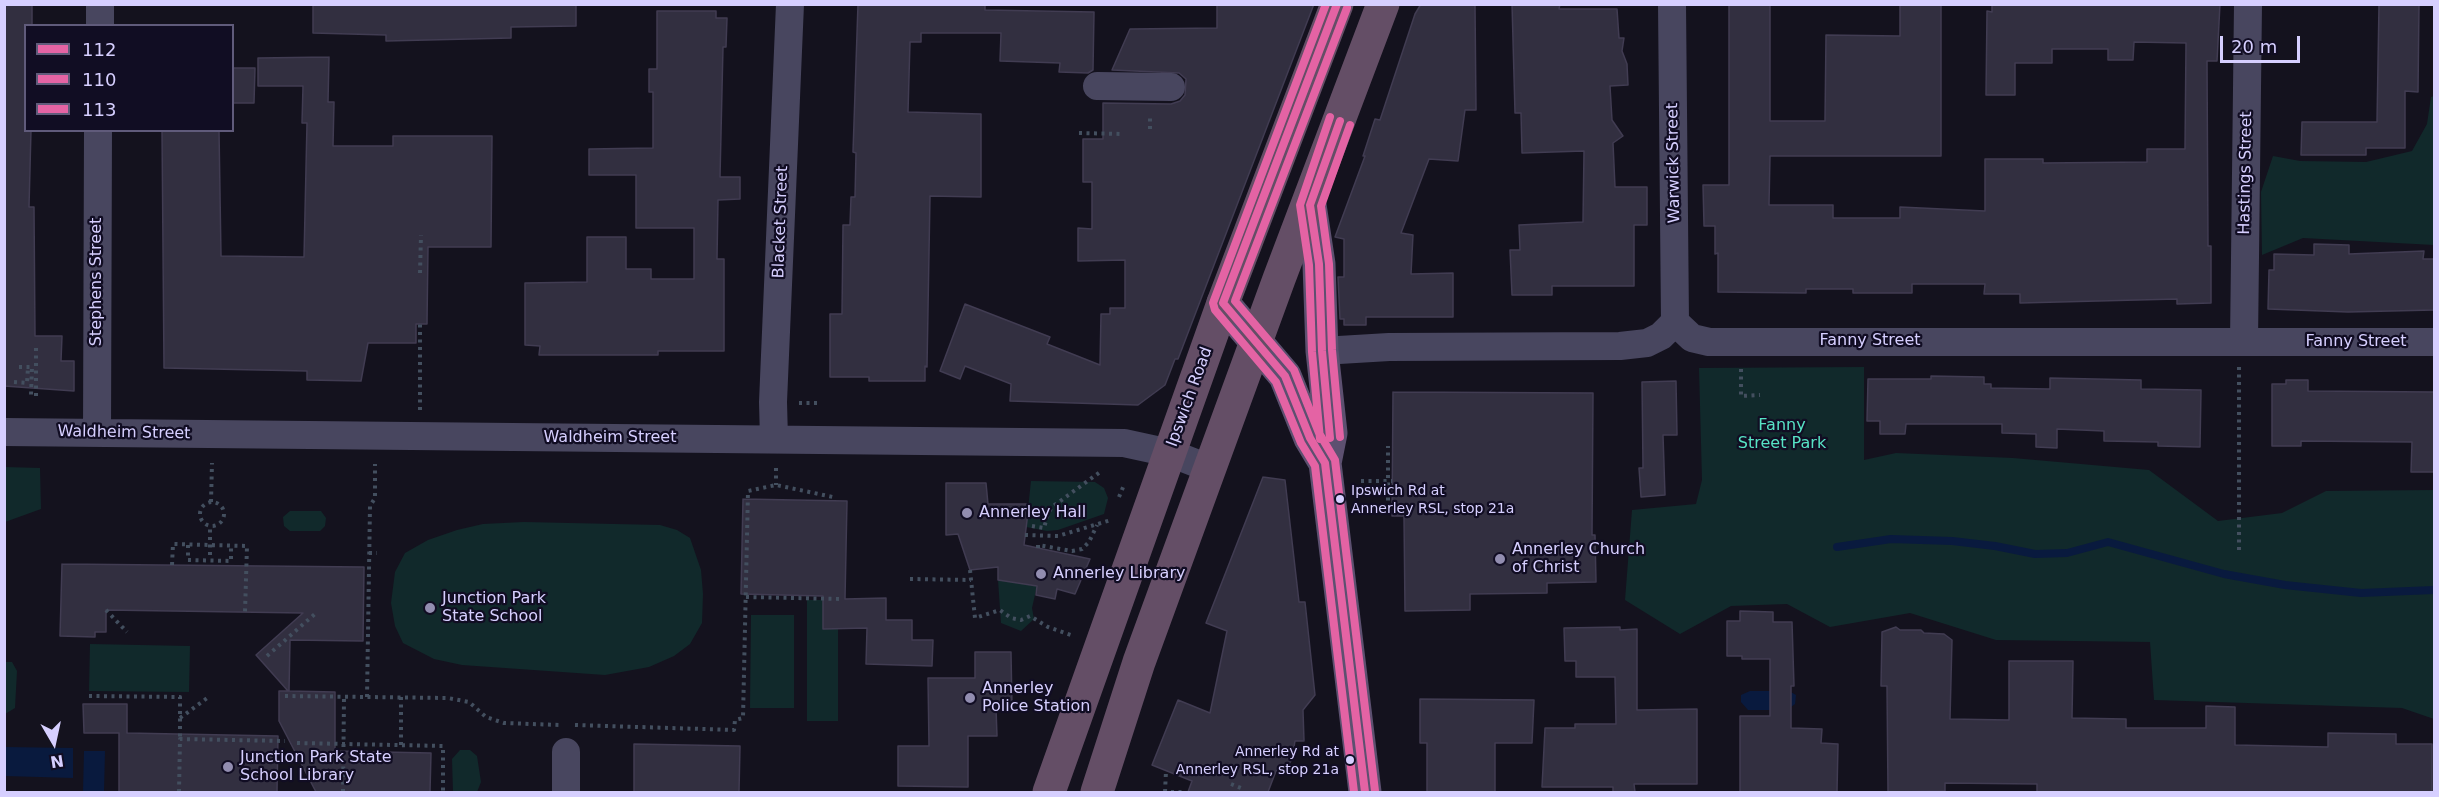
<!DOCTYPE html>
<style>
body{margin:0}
#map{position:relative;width:2439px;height:797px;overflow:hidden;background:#14121e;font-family:"DejaVu Sans",sans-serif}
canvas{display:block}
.frame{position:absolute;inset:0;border:6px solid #d6cfff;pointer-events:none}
.legend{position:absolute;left:24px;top:24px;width:210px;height:108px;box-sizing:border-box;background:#110d23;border:2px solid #605b7b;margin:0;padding:8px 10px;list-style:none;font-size:18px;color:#d6cfff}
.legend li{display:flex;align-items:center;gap:12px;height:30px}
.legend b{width:30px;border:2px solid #605b7b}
.north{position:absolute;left:24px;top:713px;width:60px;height:60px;-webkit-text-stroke:4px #110d23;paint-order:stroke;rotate:171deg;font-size:16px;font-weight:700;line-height:24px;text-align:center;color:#d6cfff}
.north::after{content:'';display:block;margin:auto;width:21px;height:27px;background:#d6cfff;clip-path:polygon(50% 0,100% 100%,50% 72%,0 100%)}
.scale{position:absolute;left:2220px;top:36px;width:80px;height:27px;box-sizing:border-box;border:3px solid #d6cfff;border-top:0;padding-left:8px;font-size:18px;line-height:21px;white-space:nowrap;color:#d6cfff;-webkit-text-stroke:4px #110d23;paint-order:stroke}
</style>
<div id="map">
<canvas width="2439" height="797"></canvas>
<div class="frame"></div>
<ul class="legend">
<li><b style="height:8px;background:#e463a4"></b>112</li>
<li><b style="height:8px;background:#e463a4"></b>110</li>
<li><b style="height:8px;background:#e463a4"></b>113</li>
</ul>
<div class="north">N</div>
<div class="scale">20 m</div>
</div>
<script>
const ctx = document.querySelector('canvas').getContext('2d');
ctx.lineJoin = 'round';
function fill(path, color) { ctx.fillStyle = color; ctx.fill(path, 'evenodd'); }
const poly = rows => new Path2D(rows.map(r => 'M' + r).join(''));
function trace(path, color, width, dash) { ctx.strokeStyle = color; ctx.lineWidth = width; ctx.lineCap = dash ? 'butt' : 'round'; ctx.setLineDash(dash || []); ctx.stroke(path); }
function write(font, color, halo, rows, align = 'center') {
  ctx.font = font + ' "DejaVu Sans",sans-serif'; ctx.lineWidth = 4.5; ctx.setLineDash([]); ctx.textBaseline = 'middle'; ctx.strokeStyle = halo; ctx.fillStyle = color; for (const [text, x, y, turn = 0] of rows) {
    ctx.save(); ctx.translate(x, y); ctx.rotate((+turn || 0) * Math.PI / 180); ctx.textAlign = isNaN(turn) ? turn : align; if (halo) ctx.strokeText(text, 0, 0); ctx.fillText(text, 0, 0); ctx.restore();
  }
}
fill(poly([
 [2434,96,2434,245,2303,238,2262,255,2261,192,2273,156,2300,161,2366,162,2412,151,2427,124,2431,97],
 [1864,367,1864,460,1896,453,2013,458,2149,470,2218,521,2282,513,2326,491,2434,490,2434,719,2402,708,2154,700,2150,642,1996,640,1910,613,1830,627,1787,604,1731,606,1680,634,1625,600,1632,510,1696,504,1702,480,1699,368],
 [5,467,40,468,41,509,5,522],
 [1031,481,1095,482,1104,488,1108,498,1104,514,1058,530,1047,531,1026,527],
 [290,511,321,511,326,518,325,526,320,531,290,531,284,526,283,517],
 [524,522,660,525,677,530,690,538,701,570,703,594,702,623,690,644,674,656,649,667,605,675,462,665,434,659,403,643,395,626,391,603,395,572,405,553,428,540,457,530,483,524],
 [998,580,1037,586,1032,608,1034,619,1021,631,1001,623],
 [807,600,823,600,838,629,838,721,807,721],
 [751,615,794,615,794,708,750,708],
 [90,644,190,646,189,692,89,691],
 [5,662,12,662,17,671,15,708,5,714],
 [460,750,470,750,477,756,481,782,477,792,453,792,452,759]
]), '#11292b');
fill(poly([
 [1750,691,1789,691,1796,695,1795,704,1787,710,1748,710,1741,702,1741,695],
 [5,747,73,748,73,778,5,776],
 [84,751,105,751,104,792,83,792]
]), '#091a3e');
trace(poly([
 [1837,547,1891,539,1952,541,1995,546,2035,554,2067,553,2108,542,2224,574,2285,585,2361,593,2434,590]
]), '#091a3e', 8);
const building = poly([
 [313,4,576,4,576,26,511,27,511,38,386,41,386,35,313,33,313,4],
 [858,4,985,4,985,10,1094,12,1093,70,1088,73,1059,72,1060,63,1000,61,1001,33,921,33,921,42,910,42,908,112,981,114,981,197,930,196,927,367,925,366,925,381,869,381,869,377,830,377,830,314,842,314,843,225,850,225,851,197,855,197,856,153,853,152,858,4],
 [1217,4,1314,4,1178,359,1175,359,1165,385,1138,405,1010,401,1011,384,965,366,960,379,940,371,965,304,1050,337,1047,344,1100,365,1101,314,1110,314,1110,308,1125,308,1125,260,1078,261,1078,228,1092,229,1092,182,1083,182,1083,139,1103,139,1103,103,1171,104,1180,101,1185,95,1186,79,1179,73,1112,70,1130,29,1217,28,1217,4],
 [1421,4,1475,4,1476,110,1465,110,1458,161,1429,159,1401,233,1413,235,1411,274,1453,273,1453,317,1366,317,1366,325,1344,325,1344,319,1340,319,1338,277,1344,277,1344,239,1335,237,1365,156,1363,156,1375,119,1380,120,1415,14,1421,4],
 [1512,4,1560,4,1559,9,1617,9,1619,38,1624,38,1622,51,1627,64,1628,85,1610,86,1612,120,1623,136,1613,143,1615,187,1647,187,1647,225,1634,225,1634,286,1552,286,1552,295,1512,295,1510,250,1520,250,1519,225,1583,222,1584,151,1522,153,1521,113,1515,113,1512,4],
 [1729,4,1770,4,1770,121,1825,121,1826,35,1900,36,1900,4,1941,4,1941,156,1770,156,1769,205,1833,205,1833,218,1900,218,1900,207,1985,211,1985,159,2043,159,2043,163,2147,162,2147,149,2185,149,2186,43,2134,42,2133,60,2108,60,2108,49,2052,49,2052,63,2015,63,2015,95,1986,95,1987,11,1992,12,1992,4,2220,4,2217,61,2207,61,2208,246,2211,246,2211,303,2177,304,2177,299,2020,303,2020,294,1984,294,1985,284,1912,284,1912,293,1853,293,1853,289,1806,289,1806,293,1718,292,1718,253,1715,254,1715,226,1704,226,1703,185,1729,185,1729,4],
 [2379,4,2419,4,2418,92,2405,91,2405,148,2366,148,2366,155,2301,155,2302,122,2377,122,2379,4],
 [4,5,32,5,32,26,26,26,26,130,31,130,29,207,34,207,35,336,62,336,61,361,74,361,74,391,4,386,4,5],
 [657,11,716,11,716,18,727,18,726,47,723,47,720,177,740,177,740,199,718,200,717,259,724,259,724,351,658,351,658,355,539,355,540,346,525,345,525,283,587,282,587,237,626,237,626,269,651,269,651,279,694,279,694,228,636,228,636,175,589,175,589,149,653,148,653,92,649,92,649,69,657,69,657,11],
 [329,57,328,102,334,102,333,146,393,146,393,136,492,136,491,247,428,247,427,324,416,324,416,343,368,343,361,381,307,380,307,371,164,368,162,130,219,130,221,256,304,257,307,123,302,123,303,86,258,86,258,58,329,57],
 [232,68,255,68,254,103,232,103,232,68],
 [2314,244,2349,245,2349,254,2424,251,2423,259,2434,259,2434,310,2348,312,2268,309,2269,270,2274,270,2274,254,2314,255,2314,244],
 [1931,376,1984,377,1984,384,1991,384,1991,388,2050,389,2050,378,2141,380,2141,389,2201,390,2200,447,2158,446,2158,442,2104,441,2104,431,2057,429,2057,448,2036,447,2036,434,2002,433,2002,424,1906,424,1905,434,1880,434,1880,421,1867,421,1868,379,1931,379,1931,376],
 [2286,380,2308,380,2308,391,2434,392,2434,472,2411,472,2412,442,2301,441,2301,446,2272,446,2272,384,2286,384,2286,380],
 [1676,381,1677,435,1663,435,1665,495,1641,497,1639,468,1643,468,1642,382,1676,381],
 [1393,392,1593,393,1592,535,1595,535,1596,582,1547,583,1547,593,1470,594,1470,610,1405,611,1404,516,1392,516,1393,392],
 [1263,477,1285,480,1299,602,1305,602,1315,695,1303,710,1304,741,1295,741,1292,759,1287,767,1276,771,1268,792,1188,792,1192,781,1152,765,1178,700,1210,713,1227,631,1206,623,1263,477],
 [946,483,986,483,988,504,1029,504,1024,545,1090,559,1075,594,1057,589,1055,599,1036,595,1037,586,998,580,998,567,970,570,958,534,946,535,946,483],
 [743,499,847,501,845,599,886,598,886,620,912,620,912,640,933,640,932,666,866,664,867,628,823,629,823,596,741,594,743,499],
 [62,564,364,567,363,641,290,640,289,691,335,692,335,751,431,753,430,792,316,792,279,721,279,691,288,691,256,655,303,613,106,610,106,632,95,632,95,637,60,636,62,564],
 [1740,611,1773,612,1773,622,1792,622,1794,686,1791,686,1791,728,1822,729,1821,743,1838,744,1837,792,1740,792,1740,716,1770,716,1770,659,1742,659,1742,656,1727,656,1727,621,1740,621,1740,611],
 [1620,627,1620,630,1637,629,1637,710,1697,709,1697,784,1634,784,1635,792,1613,792,1613,787,1542,787,1545,728,1575,728,1575,724,1616,724,1615,677,1576,677,1576,661,1565,661,1564,628,1620,627],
 [1896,627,1900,630,1921,630,1924,633,1944,634,1952,640,1950,719,2009,720,2009,661,2073,661,2072,718,2126,719,2126,728,2206,728,2206,706,2235,707,2235,745,2328,747,2328,733,2396,734,2396,744,2432,744,2432,792,2037,792,2037,784,1945,783,1945,791,1888,792,1887,686,1881,686,1882,632,1896,627],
 [975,652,1011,652,1012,708,996,708,997,736,968,736,968,787,898,786,898,746,929,746,928,678,975,678,975,652],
 [1420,699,1534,700,1532,743,1495,743,1495,792,1427,792,1427,743,1420,743,1420,699],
 [83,704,127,704,127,733,278,736,277,792,119,792,119,733,84,733,83,704],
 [634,744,740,746,739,792,634,792,634,744]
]);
fill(building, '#322f40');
trace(building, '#413c52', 1.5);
trace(poly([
 [1150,129,1150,114],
 [1079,133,1124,134],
 [420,273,421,235],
 [19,367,32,367,31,395],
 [1741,369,1741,396,1760,395],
 [14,382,27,383,28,367],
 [36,396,36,347],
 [799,403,817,403],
 [420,410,420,324],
 [776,468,776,485],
 [1361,481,1392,481],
 [1119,497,1124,485],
 '200 514a12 12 0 1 1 24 0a12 12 0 1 1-24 0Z',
 [211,502,212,463],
 [1388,508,1388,446],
 [1032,526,1044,528,1048,513,1052,507,1100,472],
 [1025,535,1058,536,1111,520],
 [188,545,188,560,231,561,231,546],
 [1038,548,1038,545,1072,551,1082,549,1089,542,1097,525],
 [2239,550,2239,367],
 [369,553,377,553],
 [210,555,210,527],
 [172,565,173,544,247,546,245,612],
 [970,570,975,618,1000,610,1011,618,1021,620,1030,616,1048,627,1071,635],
 [910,579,971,580],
 [746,597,842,599],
 [106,610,127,632],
 [267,656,316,613],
 [89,696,180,697,180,739],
 [285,696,448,698,469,702,486,717,504,723,559,725],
 [367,697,370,506,375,498,375,464],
 [180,718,210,696],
 [575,725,734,730,735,720,743,718,748,491,776,485,833,497],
 [297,743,443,746,443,792],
 [401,745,401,697],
 [1231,784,1241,788,1239,792],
 [179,792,180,739,285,741],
 [343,792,344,697],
 [1165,792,1166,771],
 [1171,792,1183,792]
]), '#434f5f', 4, [3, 4.5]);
trace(poly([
 [1672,4,1675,322],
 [100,26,100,4],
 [1097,86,1171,87],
 [1675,322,1692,338,1709,342,2434,342],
 [2244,342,2248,4],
 [1322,351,1389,347,1620,346,1647,343,1661,336,1675,322],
 [4,432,1124,443,1170,453,1211,469],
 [97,433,98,130],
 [774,439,773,402,790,4],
 [566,792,566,752]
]), '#48465f', 28);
trace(poly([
 [1310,205,1319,264,1322,351,1331,433,1325,463,1365,792],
 [1223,303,1285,376,1310,438,1325,463]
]), '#5d5070', 33);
trace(poly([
 [1049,792,1223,303,1337,4],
 [1097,792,1139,662,1279,279,1383,4]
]), '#644e66', 33);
trace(poly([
 [1337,4,1223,303,1285,376,1310,438,1325,463,1365,792],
 [1330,438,1322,351,1319,264,1310,205,1340,121]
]), '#e463a4', 8);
trace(poly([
 [1326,4,1213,303,1215,310,1276,382,1301,443,1315,466,1354,792],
 [1340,437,1332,350,1329,264,1321,206,1350,125]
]), '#e463a4', 8);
trace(poly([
 [1347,8,1235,301,1294,370,1319,433,1335,460,1375,791],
 [1320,439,1312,352,1309,265,1300,205,1330,117]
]), '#e463a4', 8);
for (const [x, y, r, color] of [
 [1340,499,5,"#d6cfff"],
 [967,513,6,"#928db0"],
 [1500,559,6,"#928db0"],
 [1041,574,6,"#928db0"],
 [430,608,6,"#928db0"],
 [970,698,6,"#928db0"],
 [1350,760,5,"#d6cfff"],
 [228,767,6,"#928db0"]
]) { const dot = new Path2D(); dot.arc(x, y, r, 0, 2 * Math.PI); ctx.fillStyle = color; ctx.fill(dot); trace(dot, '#110d23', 2); }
write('14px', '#d6cfff', '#110d23', [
 ["Ipswich Rd at",1351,491],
 ["Annerley RSL, stop 21a",1351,509],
 ["Annerley Rd at",1339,752,"right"],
 ["Annerley RSL, stop 21a",1339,770,"right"]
], 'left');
write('16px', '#d6cfff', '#110d23', [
 ["Warwick Street",1674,163,-91],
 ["Hastings Street",2246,173,-89],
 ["Blacket Street",781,222,-88],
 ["Stephens Street",97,282,-90],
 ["Fanny Street",1870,341],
 ["Fanny Street",2356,342],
 ["Ipswich Road",1190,397,-70],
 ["Waldheim Street",124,433,1],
 ["Waldheim Street",610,438]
]);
write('16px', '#57e3c5', '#110d23', [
 ["Fanny",1782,426],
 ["Street Park",1782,444]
]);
write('16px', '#d6cfff', '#110d23', [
 ["Annerley Hall",979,513],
 ["Annerley Church",1512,550],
 ["of Christ",1512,568],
 ["Annerley Library",1053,574],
 ["Junction Park",442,599],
 ["State School",442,617],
 ["Annerley",982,689],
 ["Police Station",982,707],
 ["Junction Park State",240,758],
 ["School Library",240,776]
], 'left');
</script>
